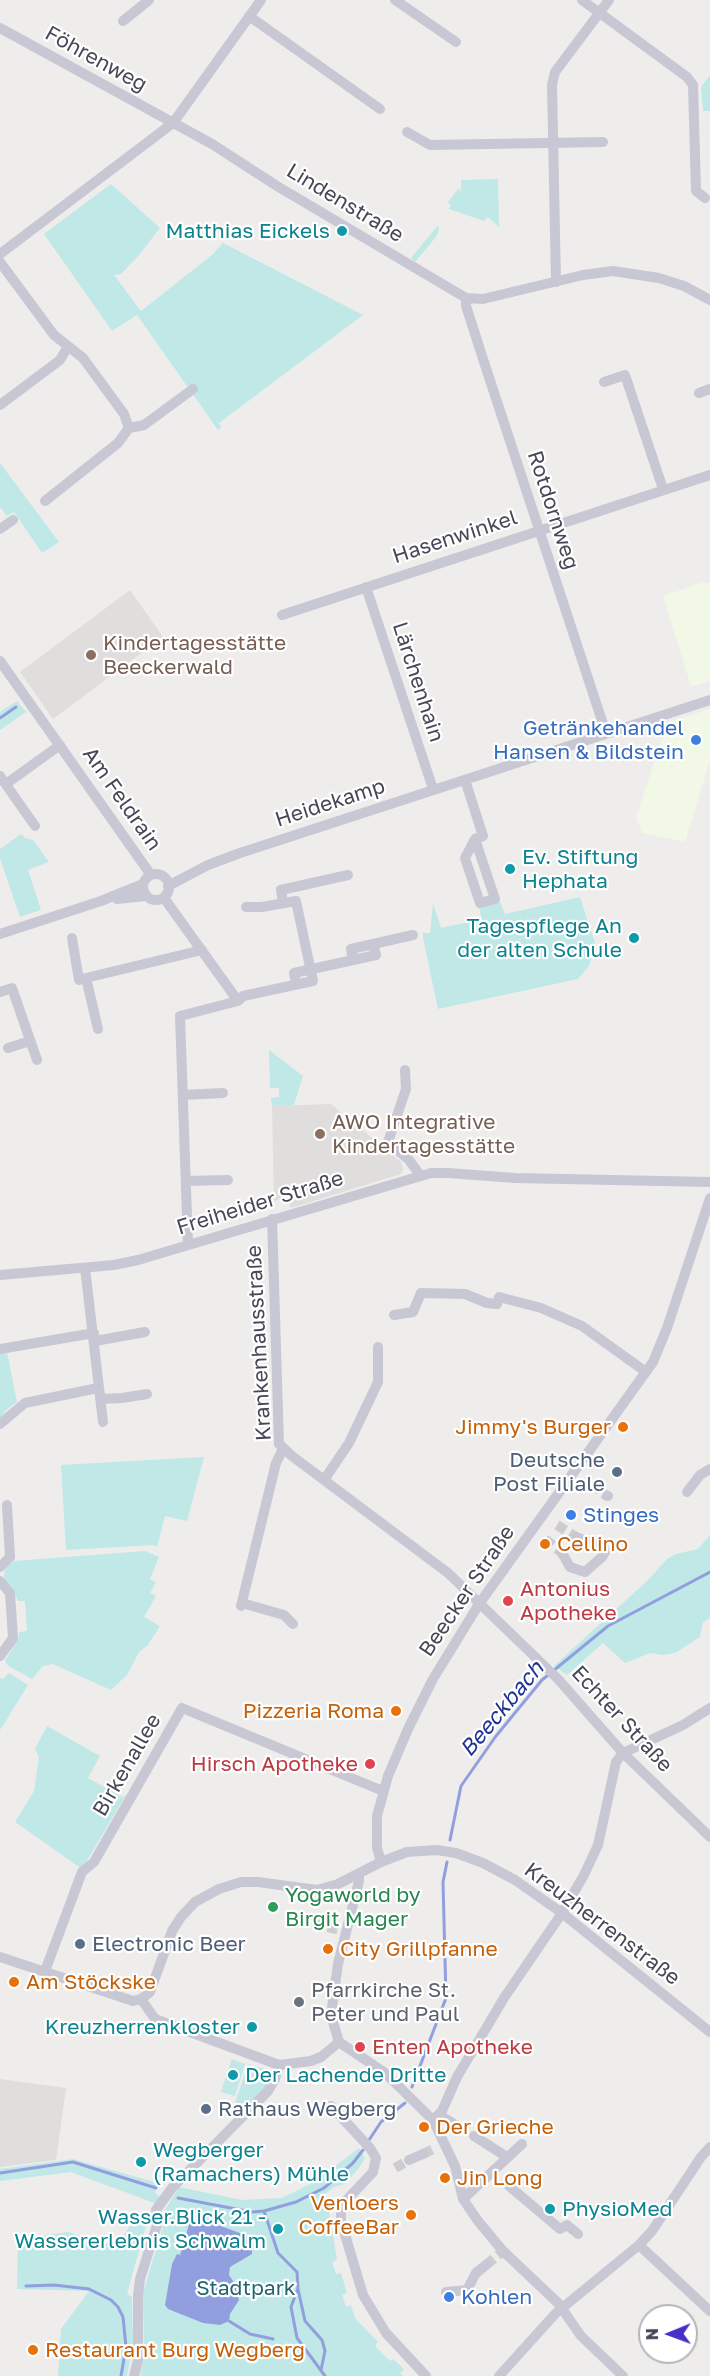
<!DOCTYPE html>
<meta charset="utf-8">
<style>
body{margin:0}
#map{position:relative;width:710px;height:2376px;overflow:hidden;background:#eeedec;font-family:"Golos Text",sans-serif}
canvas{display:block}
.north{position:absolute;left:638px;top:2304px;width:60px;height:60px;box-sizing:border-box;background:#fff;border:2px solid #b6b5bc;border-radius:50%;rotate:269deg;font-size:16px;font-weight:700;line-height:24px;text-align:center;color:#484757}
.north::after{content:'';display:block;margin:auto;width:21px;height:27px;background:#492fc5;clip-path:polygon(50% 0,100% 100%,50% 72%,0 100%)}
</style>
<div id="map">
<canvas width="710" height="2376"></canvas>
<div class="north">N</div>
</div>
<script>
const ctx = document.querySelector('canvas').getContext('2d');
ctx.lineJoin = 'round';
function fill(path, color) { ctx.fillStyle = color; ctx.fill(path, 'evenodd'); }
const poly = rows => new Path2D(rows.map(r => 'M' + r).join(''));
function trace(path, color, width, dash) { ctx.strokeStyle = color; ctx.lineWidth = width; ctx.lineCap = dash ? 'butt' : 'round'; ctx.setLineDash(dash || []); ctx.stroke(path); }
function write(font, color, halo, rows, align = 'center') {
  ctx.font = font + ' "Golos Text",sans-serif'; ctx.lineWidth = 4.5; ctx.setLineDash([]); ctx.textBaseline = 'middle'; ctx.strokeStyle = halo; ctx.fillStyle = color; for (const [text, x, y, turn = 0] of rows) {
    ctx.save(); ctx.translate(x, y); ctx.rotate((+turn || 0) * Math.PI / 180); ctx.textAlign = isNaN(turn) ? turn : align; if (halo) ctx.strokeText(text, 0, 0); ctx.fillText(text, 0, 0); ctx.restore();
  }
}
fill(poly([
 [701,583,710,583,710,681,691,686,663,596],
 [710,709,710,760,685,842,642,833,636,817,667,723]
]), '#f2f8e6');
fill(poly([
 [130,590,163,637,53,719,20,672],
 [331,1104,401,1162,403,1169,401,1174,291,1208,286,1197,274,1201,272,1106],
 [0,2079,66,2088,56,2160,0,2167]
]), '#dfdedd');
fill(poly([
 [710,75,710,111,703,111,701,87],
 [498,179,499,227,488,217,484,221,449,209,451,205,448,202,459,188,461,192,461,180],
 [111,184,160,228,139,255,121,274,114,275,141,311,212,255,223,243,363,315,219,423,221,427,218,430,137,315,112,331,44,234],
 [438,225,439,230,436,237,415,262,411,258],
 [0,463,59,542,42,553,14,512,7,516,0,507],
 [17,701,26,712,0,730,0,712],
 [21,834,25,838,33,840,49,862,28,870,41,910,20,917,0,858,0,849],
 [580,897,596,946,589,966,578,979,438,1009,423,938,423,933,430,933,433,904,441,928,482,919,479,908,500,902,505,914],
 [269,1050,303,1076,294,1105,272,1106,271,1098,279,1097,279,1088,270,1088],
 [7,1352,17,1402,5,1411,0,1420,0,1353],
 [204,1457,187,1521,165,1516,157,1547,154,1545,66,1550,61,1465],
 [710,1535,710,1618,703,1622,700,1637,675,1653,664,1655,650,1653,625,1663,603,1643,567,1675,554,1666,648,1580,667,1559,676,1554,698,1549],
 [145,1551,159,1557,150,1579,156,1582,150,1593,156,1596,144,1617,160,1626,148,1645,139,1652,127,1675,111,1690,53,1664,43,1666,32,1679,8,1666,5,1661,19,1637,19,1632,27,1631,25,1601,18,1601,12,1587,4,1579,5,1569,14,1561],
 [9,1673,28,1685,0,1730,0,1678,3,1679],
 [47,1726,100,1756,88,1778,122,1797,126,1795,82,1869,15,1822,34,1791,39,1757,35,1749],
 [232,2059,245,2064,235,2096,221,2092],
 [248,2064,274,2072,269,2085,240,2113,234,2106],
 [359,2148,365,2158,359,2168,345,2184,334,2187,326,2193,337,2260,332,2262,336,2274,341,2273,347,2293,342,2295,346,2307,351,2305,355,2318,378,2342,375,2346,390,2361,393,2359,404,2369,400,2373,403,2376,140,2376,144,2355,143,2293,165,2220,165,2210,179,2187,242,2200,282,2198,314,2182],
 [73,2159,158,2183,155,2192,160,2198,157,2204,71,2172,0,2181,0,2169],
 [135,2218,147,2222,127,2294,132,2297,133,2345,127,2376,58,2376,61,2329,89,2291,17,2289,18,2239,68,2232,112,2245,118,2244]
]), '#bfe8e7');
fill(poly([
 [190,2221,213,2223,245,2235,252,2241,252,2254,230,2267,229,2275,235,2284,239,2300,230,2314,229,2321,220,2325,203,2323,168,2309,165,2305,172,2264,177,2254,180,2255]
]), '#919fdf');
trace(poly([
 [0,718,16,707],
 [450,1840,461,1786,496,1736,542,1680,608,1626,710,1572],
 [412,2087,446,1998,443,1882,447,1862],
 [369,2140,381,2122,405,2103],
 [0,2173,73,2162,156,2188],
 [178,2198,252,2212,264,2211,278,2253,297,2272,298,2288,291,2307,297,2338,325,2376],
 [264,2211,296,2202,324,2188,353,2163,363,2150],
 [26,2286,54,2285,89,2289,111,2300,118,2307,123,2317,126,2347,121,2376],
 [298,2289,305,2321,322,2340,325,2351,321,2370],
 [229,2321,250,2334,273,2339]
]), '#919fdf', 3);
trace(poly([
 [592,1484,607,1496],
 [557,1525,576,1537],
 [545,1539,562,1553],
 [313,1924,346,1931],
 [423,2154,436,2148],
 [395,2168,409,2160],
 [486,2265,503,2251]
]), '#cdccce', 10, [10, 5]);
trace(poly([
 [395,0,456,42],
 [582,0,687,77,693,85,696,191,705,198],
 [249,16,380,109],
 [123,21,149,0],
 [0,28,212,144,277,186,466,298,483,299,583,275,613,271,659,278,684,286,710,300],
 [407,132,430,145,603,142],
 [0,254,173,123,261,0],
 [0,262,54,335,83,358,124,414,129,428],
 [556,282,552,85,555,72,609,0],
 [466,298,466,306,484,362,606,733],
 [604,382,625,375,663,489],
 [699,393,710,389],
 [0,405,60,360,67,348],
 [45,501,118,443,129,428,144,425,193,389],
 [0,529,13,520],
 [366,587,433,789],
 [282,615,710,475],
 [0,661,151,875],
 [0,776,35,826],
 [465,780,483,836,475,839,465,858,480,903,495,899,475,839],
 [6,784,60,745],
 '143 887a13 13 0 1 1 26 0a13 13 0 1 1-26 0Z',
 [168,886,208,865,240,853,710,700],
 [164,898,238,1001],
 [117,899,146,896],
 [283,903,281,890,348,875],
 [0,934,101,901,143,884],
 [72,938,79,980,86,978,98,1029],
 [353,960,351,949,413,935],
 [86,978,202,950],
 [296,984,294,973,376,955,373,944],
 [0,992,12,988,37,1060],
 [8,1048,30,1041],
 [405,1070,406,1089,388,1142,409,1160,420,1175],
 [183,1095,223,1093],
 [186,1181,228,1180],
 [272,1219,279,1444,292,1456,448,1573,558,1679,623,1753,710,1837],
 [188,1245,180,1016,238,1001,243,996,313,981,296,901,262,907,246,907],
 [85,1268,103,1422],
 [0,1275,114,1265,138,1260,431,1173,448,1173,515,1178,710,1182],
 [394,1315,413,1312,421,1293,465,1294,487,1303,497,1304,499,1297,541,1308,582,1326,646,1372],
 [95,1341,145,1332],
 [0,1349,94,1333],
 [100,1399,122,1398,147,1394],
 [0,1424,25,1403,98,1388],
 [324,1480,349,1443,378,1382,378,1347],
 [687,1492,700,1475,710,1469],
 [607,1496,608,1496],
 [562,1553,570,1567,585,1572,602,1557,605,1552,604,1548,576,1537],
 [0,1567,10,1557,7,1505],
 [0,1581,10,1593,13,1638,0,1656],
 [242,1603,284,1615,293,1624],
 [241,1606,276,1463,283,1449],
 [381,1862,377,1848,377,1816,388,1776,408,1729,433,1679,479,1604,653,1362,667,1328,710,1198],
 [0,1957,133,2001,141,1999,150,1992,172,1931,181,1917,195,1902,219,1889,241,1882,258,1882,317,1890,338,1884,381,1862,407,1852,437,1850,456,1853,483,1863,515,1880,562,1913,710,2032],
 [45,1971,82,1872,94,1862,182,1708,383,1791],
 [141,1999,155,2019,279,2065,311,2061,321,2057,339,2042],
 [339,2042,385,2073,433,2120,455,2166,463,2199,478,2221,503,2251,558,2303,581,2336,623,2376],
 [339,2042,331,2015,338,1964,359,1881,359,1873],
 [331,2106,370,2148,376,2158,373,2172,341,2206,341,2221,363,2295,386,2333,426,2376],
 [442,2111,441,2116,462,2129],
 [433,2120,442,2111,457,2077,504,1998,562,1913,584,1875,598,1845,616,1762,623,1753,683,1725,710,1708],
 [474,2136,507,2157],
 [409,2160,423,2154],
 [509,2186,560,2229,567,2225,578,2234],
 [463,2199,522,2144],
 [639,2245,710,2311],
 [446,2292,467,2290,476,2273,486,2265],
 [134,2376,138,2360,138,2296,140,2279,158,2222,156,2210,172,2188,268,2091,275,2079,279,2065],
 [499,2376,556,2313,639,2245,652,2231,701,2157,710,2147]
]), '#c8c7d4', 10);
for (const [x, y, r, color] of [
 [342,231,6,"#0f9aa8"],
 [91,655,6,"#8d6e63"],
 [696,740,6,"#3f7fe0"],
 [510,869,6,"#0f9aa8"],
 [634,938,6,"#0f9aa8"],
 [320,1134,6,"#8d6e63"],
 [623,1427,6,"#e8710a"],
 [617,1472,6,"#5c6f8a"],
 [571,1515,6,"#3f7fe0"],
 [545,1544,6,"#e8710a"],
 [508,1601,6,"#e0444e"],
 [396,1711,6,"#e8710a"],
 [370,1764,6,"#e0444e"],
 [273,1907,6,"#2e9e5b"],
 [80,1944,6,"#5c6f8a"],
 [328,1949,6,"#e8710a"],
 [14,1982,6,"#e8710a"],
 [299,2002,6,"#6b7280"],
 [252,2027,6,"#0f9aa8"],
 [360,2047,6,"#e0444e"],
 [233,2075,6,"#0f9aa8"],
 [206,2109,6,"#5c6f8a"],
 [424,2127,6,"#e8710a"],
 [141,2162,6,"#0f9aa8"],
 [445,2178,6,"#e8710a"],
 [550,2209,6,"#0f9aa8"],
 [411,2215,6,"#e8710a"],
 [278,2229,6,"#0f9aa8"],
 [449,2297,6,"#3f7fe0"],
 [33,2350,6,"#e8710a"]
]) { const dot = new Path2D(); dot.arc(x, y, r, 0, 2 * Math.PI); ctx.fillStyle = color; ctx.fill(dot); trace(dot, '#fff', 2); }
write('21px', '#484757', '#fff', [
 ["Föhrenweg",96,59,29],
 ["Lindenstraße",345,203,31],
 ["Rotdornweg",553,510,72],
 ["Hasenwinkel",455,537,-18],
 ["Lärchenhain",418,682,72],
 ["Am Feldrain",122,799,55],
 ["Heidekamp",330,803,-18],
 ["Freiheider Straße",260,1203,-17],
 ["Krankenhausstraße",259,1343,-93],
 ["Beecker Straße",467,1591,-56],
 ["Echter Straße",622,1719,47],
 ["Birkenallee",127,1765,-60],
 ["Kreuzherrenstraße",602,1924,37]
]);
write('21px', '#0d838f', '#fff', [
 ["Matthias Eickels",330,231],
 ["Ev. Stiftung",522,857,"left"],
 ["Hephata",522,881,"left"],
 ["Tagespflege An",622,926],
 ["der alten Schule",622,950],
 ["Kreuzherrenkloster",240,2027],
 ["Der Lachende Dritte",245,2075,"left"],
 ["Wegberger",153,2150,"left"],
 ["(Ramachers) Mühle",153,2174,"left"],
 ["PhysioMed",562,2209,"left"],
 ["Wasser.Blick 21 -",266,2217],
 ["Wassererlebnis Schwalm",266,2241]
], 'right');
write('21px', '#785e54', '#fff', [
 ["Kindertagesstätte",103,643],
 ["Beeckerwald",103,667],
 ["AWO Integrative",332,1122],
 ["Kindertagesstätte",332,1146]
], 'left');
write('21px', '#366cbe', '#fff', [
 ["Getränkehandel",684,728,"right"],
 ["Hansen & Bildstein",684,752,"right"],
 ["Stinges",583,1515],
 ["Kohlen",461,2297]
], 'left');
write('21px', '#c56008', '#fff', [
 ["Jimmy's Burger",611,1427,"right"],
 ["Cellino",557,1544],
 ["Pizzeria Roma",384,1711,"right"],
 ["City Grillpfanne",340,1949],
 ["Am Stöckske",26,1982],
 ["Der Grieche",436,2127],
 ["Jin Long",457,2178],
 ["Venloers",399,2203,"right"],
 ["CoffeeBar",399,2227,"right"],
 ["Restaurant Burg Wegberg",45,2350]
], 'left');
write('21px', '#4e5e75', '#fff', [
 ["Deutsche",605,1460,"right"],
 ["Post Filiale",605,1484,"right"],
 ["Electronic Beer",92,1944],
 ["Rathaus Wegberg",218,2109]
], 'left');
write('21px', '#be3a42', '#fff', [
 ["Antonius",520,1589],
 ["Apotheke",520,1613],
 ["Hirsch Apotheke",358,1764,"right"],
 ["Enten Apotheke",372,2047]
], 'left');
write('21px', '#27864d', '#fff', [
 ["Yogaworld by",285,1895],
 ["Birgit Mager",285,1919]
], 'left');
write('21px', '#5b616d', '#fff', [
 ["Pfarrkirche St.",311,1990],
 ["Peter und Paul",311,2014]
], 'left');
write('21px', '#22656e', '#fff', [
 ["Stadtpark",246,2288]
]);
write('italic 22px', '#1e3393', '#fff', [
 ["Beeckbach",502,1709,-50]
]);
</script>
